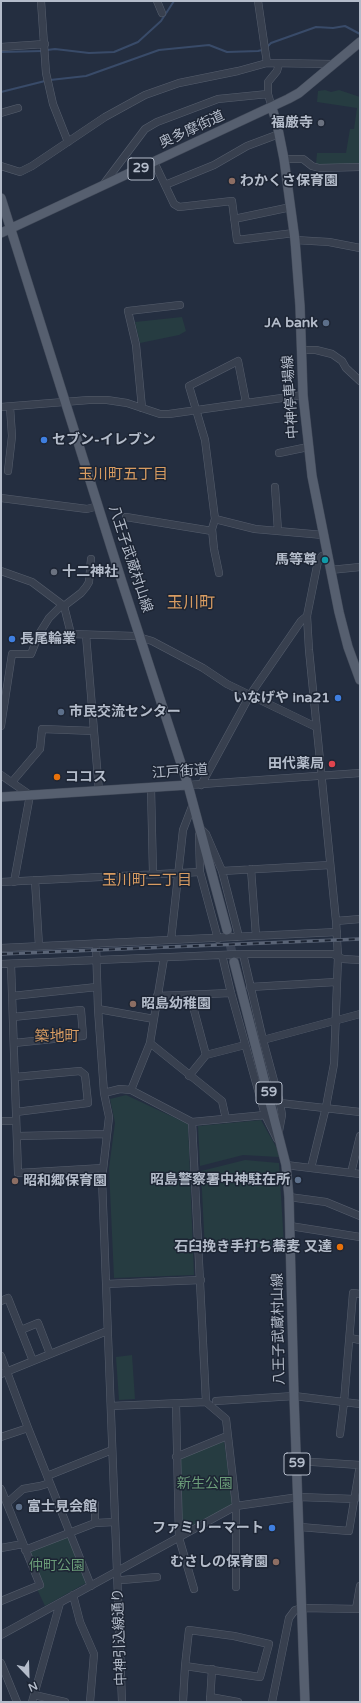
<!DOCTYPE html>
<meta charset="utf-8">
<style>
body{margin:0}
#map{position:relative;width:361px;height:1703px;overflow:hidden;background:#242e40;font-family:"Varela Round",sans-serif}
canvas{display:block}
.frame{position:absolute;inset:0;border:2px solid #b4bcca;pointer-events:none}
.north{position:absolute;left:8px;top:1655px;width:40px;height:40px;-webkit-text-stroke:3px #1d2534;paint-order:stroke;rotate:157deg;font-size:11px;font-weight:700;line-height:16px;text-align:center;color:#b4bcca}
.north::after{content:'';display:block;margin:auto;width:14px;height:18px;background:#b4bcca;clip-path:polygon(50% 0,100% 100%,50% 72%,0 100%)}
</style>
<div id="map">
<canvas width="361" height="1703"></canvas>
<div class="frame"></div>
<div class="north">N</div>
</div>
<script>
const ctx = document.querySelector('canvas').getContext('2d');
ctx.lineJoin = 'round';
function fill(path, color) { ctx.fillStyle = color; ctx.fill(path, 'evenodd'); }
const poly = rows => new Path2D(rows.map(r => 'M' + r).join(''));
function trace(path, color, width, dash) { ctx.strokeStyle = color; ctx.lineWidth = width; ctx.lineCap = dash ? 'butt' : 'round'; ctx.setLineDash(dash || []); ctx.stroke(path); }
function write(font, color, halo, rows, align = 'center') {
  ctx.font = font + ' "Varela Round","Noto Sans JP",sans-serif'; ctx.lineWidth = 3; ctx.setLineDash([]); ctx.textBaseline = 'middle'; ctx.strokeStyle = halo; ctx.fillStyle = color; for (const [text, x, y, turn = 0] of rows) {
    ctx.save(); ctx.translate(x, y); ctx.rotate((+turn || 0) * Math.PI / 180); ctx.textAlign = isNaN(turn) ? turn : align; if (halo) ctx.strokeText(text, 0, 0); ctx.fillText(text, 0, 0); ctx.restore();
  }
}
fill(poly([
 [325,90,331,92,339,90,360,97,360,165,316,164,317,153,346,153,350,129,354,129,357,108,317,102,318,91],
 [182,317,186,331,179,335,140,343,135,322],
 [126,1095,188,1124,194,1275,114,1278,109,1168,115,1123,110,1099],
 [261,1120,279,1152,279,1157,243,1155,200,1166,198,1126],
 [245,1160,279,1163,284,1245,205,1252,201,1171],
 [132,1355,135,1399,119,1400,116,1357],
 [224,1441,233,1505,183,1533,179,1459],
 [67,1535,86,1583,45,1606,37,1589,29,1550]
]), '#263c41');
trace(poly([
 [266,48,271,43,316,27,333,28,345,26,360,34],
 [47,50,55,49,89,53,114,52,138,42,161,21,174,1],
 [1,52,42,51],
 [50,80,86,76,159,50,209,45,227,52,258,51,262,50],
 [1,92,45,81]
]), '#394b69', 2);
trace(poly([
 [227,930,234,962]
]), '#3a4355', 9, [9, 4.5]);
const minor = poly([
 [41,1,46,73,53,104,68,142],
 [157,1,162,13],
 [258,1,267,63],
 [1,47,45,44],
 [272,108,268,94,268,82,277,71,279,64],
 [1,113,18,108],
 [284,159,303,159,312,166,319,168,360,167],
 [154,162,174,204,179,207,232,201,237,240,294,233],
 [1,166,20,172,32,166,105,117,145,95,179,83,238,71,267,63,334,64],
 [103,185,145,129,157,122,218,99,268,94],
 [165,185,214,165,247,146,279,134],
 [234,219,291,207],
 [295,240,329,242,360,248],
 [302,350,316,350,332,354,342,361,346,368,360,381],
 [1,407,89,400,107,400,127,403,160,414,169,414,303,395],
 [142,408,136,345,128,311,180,305],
 [279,453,308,447],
 [8,471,12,436,10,407],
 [275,487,278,531],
 [1,498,87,509,98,506],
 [126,517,212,531],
 [215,519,255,529,323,535],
 [330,570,360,567],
 [1,571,32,582,64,606,71,634,135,636,152,641,203,668,227,684,316,727],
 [219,573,214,549,212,529,215,519,205,440,189,386,238,361,246,402],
 [86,635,99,791],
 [1,726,12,654,31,654,39,634,49,618,60,607,64,606,81,593,86,587,89,582,91,559],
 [1,775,30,795,14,882],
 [12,782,40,749,42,729,94,731],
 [188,785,360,773],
 [201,785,250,695,301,621,307,616],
 [151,788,153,874],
 [200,828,206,834,222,871,239,937],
 [199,835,200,872,218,939],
 [251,869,256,936],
 [222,871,330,865],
 [35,880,39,946],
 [1,882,200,872],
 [336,921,360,919],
 [171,940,183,830,193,804],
 [96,944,98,1009,104,1093,109,1117,102,1179,122,1702],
 [1,948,337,932],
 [243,954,263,1040,280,1103,282,1115,279,1131],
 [222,955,231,993,265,1115,277,1139],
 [1,964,243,954,333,954,343,959,360,960],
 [11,964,18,1173,103,1168],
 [250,987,336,982],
 [190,995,206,1055,245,1045],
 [12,996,97,987],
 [157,996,231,993],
 [98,1009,154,1019],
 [13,1017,81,1010,83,1036,14,1043],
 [263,1040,360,1014],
 [150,1043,222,1101,226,1119],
 [189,1076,206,1055],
 [15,1077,80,1071,85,1075,88,1103,16,1112],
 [131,1090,150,1043,164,958],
 [104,1093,120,1089,131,1090,192,1122,265,1115],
 [280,1103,360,1112],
 [1,1121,16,1121],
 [18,1136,107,1134],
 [286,1165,360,1174],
 [311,1168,326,1107,334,1064,338,957,336,921,309,650,307,616,318,561,322,556,327,554],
 [351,1173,360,1136],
 [289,1197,326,1202,360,1216],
 [290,1226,360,1237],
 [106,1284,201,1280],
 [1,1301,8,1298,33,1361],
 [21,1330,38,1323,50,1354],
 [350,1338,360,1340],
 [1,1356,28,1428,91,1586],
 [1,1374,107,1331],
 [216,1401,294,1396,360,1404],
 [206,1402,226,1419,236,1506,236,1587],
 [176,1404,179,1538,194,1589],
 [111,1406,206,1402,192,1122],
 [340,1434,344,1402,353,1293,360,1294],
 [1,1437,28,1428],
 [176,1457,227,1436],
 [297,1461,360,1465,349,1531,300,1527],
 [47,1476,112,1450],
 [1,1489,40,1585,1,1601],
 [7,1503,23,1489,40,1486,50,1483],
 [95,1504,95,1523],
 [1,1548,23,1544],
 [25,1550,95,1523,115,1522],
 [122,1580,157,1577],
 [73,1595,80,1622,94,1654,90,1702],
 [356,1609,360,1586],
 [1,1635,236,1506,299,1497,355,1499],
 [1,1663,17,1702],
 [34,1695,65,1702],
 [210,1697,238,1702],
 [32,1702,60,1603],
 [183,1702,185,1666,189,1630,234,1636,269,1644,260,1677,185,1666],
 [210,1702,212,1669],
 [272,1702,289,1618,295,1610,302,1608,360,1609]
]);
const major = poly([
 [272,108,277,124,284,159,295,240,300,306,303,395,312,476,339,612,348,647,360,680],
 [1,198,122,582,188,785,227,930],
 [1,233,288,99,299,93,360,42],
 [1,797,188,785],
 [234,962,286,1165,289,1197,294,1396,305,1702]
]);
trace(minor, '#565e6d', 8);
trace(major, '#414958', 10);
trace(minor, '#38404f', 7);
trace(major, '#565f6f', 9);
const rail = poly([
 [1,954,360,939]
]);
trace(rail, '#5a6476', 3.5);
trace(rail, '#1d2534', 2, [6]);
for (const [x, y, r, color] of [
 [321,123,4,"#6b7280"],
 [232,181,4,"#8d6e63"],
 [326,323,4,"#5c6f8a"],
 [44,440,4,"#3f7fe0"],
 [325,560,4,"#0f9aa8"],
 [54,572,4,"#6b7280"],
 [12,639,4,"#3f7fe0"],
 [338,698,4,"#3f7fe0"],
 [61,712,4,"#5c6f8a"],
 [332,764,4,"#e0444e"],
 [57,777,4,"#e8710a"],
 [133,1004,4,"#8d6e63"],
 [298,1180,4,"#5c6f8a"],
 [15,1181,4,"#8d6e63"],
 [340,1247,4,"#e8710a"],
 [19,1507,4,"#5c6f8a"],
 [272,1528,4,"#3f7fe0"],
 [276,1562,4,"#8d6e63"]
]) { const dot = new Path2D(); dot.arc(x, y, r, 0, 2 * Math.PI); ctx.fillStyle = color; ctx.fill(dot); trace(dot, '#1d2534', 1.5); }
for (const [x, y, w] of [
 [141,169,26],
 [269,1093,26],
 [297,1464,26]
]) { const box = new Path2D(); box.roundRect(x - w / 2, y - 11, w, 22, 3); ctx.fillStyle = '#1d2534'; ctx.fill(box); trace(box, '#b4bcca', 1); }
write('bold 13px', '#b4bcca', null, [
 ["29",141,169],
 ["59",269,1093],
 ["59",297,1464]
]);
write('bold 14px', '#b4bcca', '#1d2534', [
 ["福厳寺",313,123],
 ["わかくさ保育園",240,181,"left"],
 ["JA bank",318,323],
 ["セブン-イレブン",52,440,"left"],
 ["馬等尊",317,560],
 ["十二神社",62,572,"left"],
 ["長尾輪業",20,639,"left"],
 ["いなげや ina21",330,698],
 ["市民交流センター",69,712,"left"],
 ["田代薬局",324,764],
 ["ココス",65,777,"left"],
 ["昭島幼稚園",141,1004,"left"],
 ["昭島警察署中神駐在所",290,1180],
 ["昭和郷保育園",23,1181,"left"],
 ["石臼挽き手打ち蕎麦 又達",332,1247],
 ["富士見会館",27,1507,"left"],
 ["ファミリーマート",264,1528],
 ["むさしの保育園",268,1562]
], 'right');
write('14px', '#b4bcca', '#1d2534', [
 ["奥多摩街道",192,130,-25],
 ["中神停車場線",291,397,-94],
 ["八王子武蔵村山線",130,559,72],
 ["江戸街道",180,772,-4],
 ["八王子武蔵村山線",279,1329,-91],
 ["中神引込線通り",120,1637,-92]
]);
write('14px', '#6b9c79', '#1d2534', [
 ["新生公園",205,1484],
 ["仲町公園",57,1566]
]);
write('15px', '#d89c62', '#1d2534', [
 ["玉川町五丁目",123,475],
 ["玉川町二丁目",147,881],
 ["築地町",57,1037]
]);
write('16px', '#d89c62', '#1d2534', [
 ["玉川町",191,604]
]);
</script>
